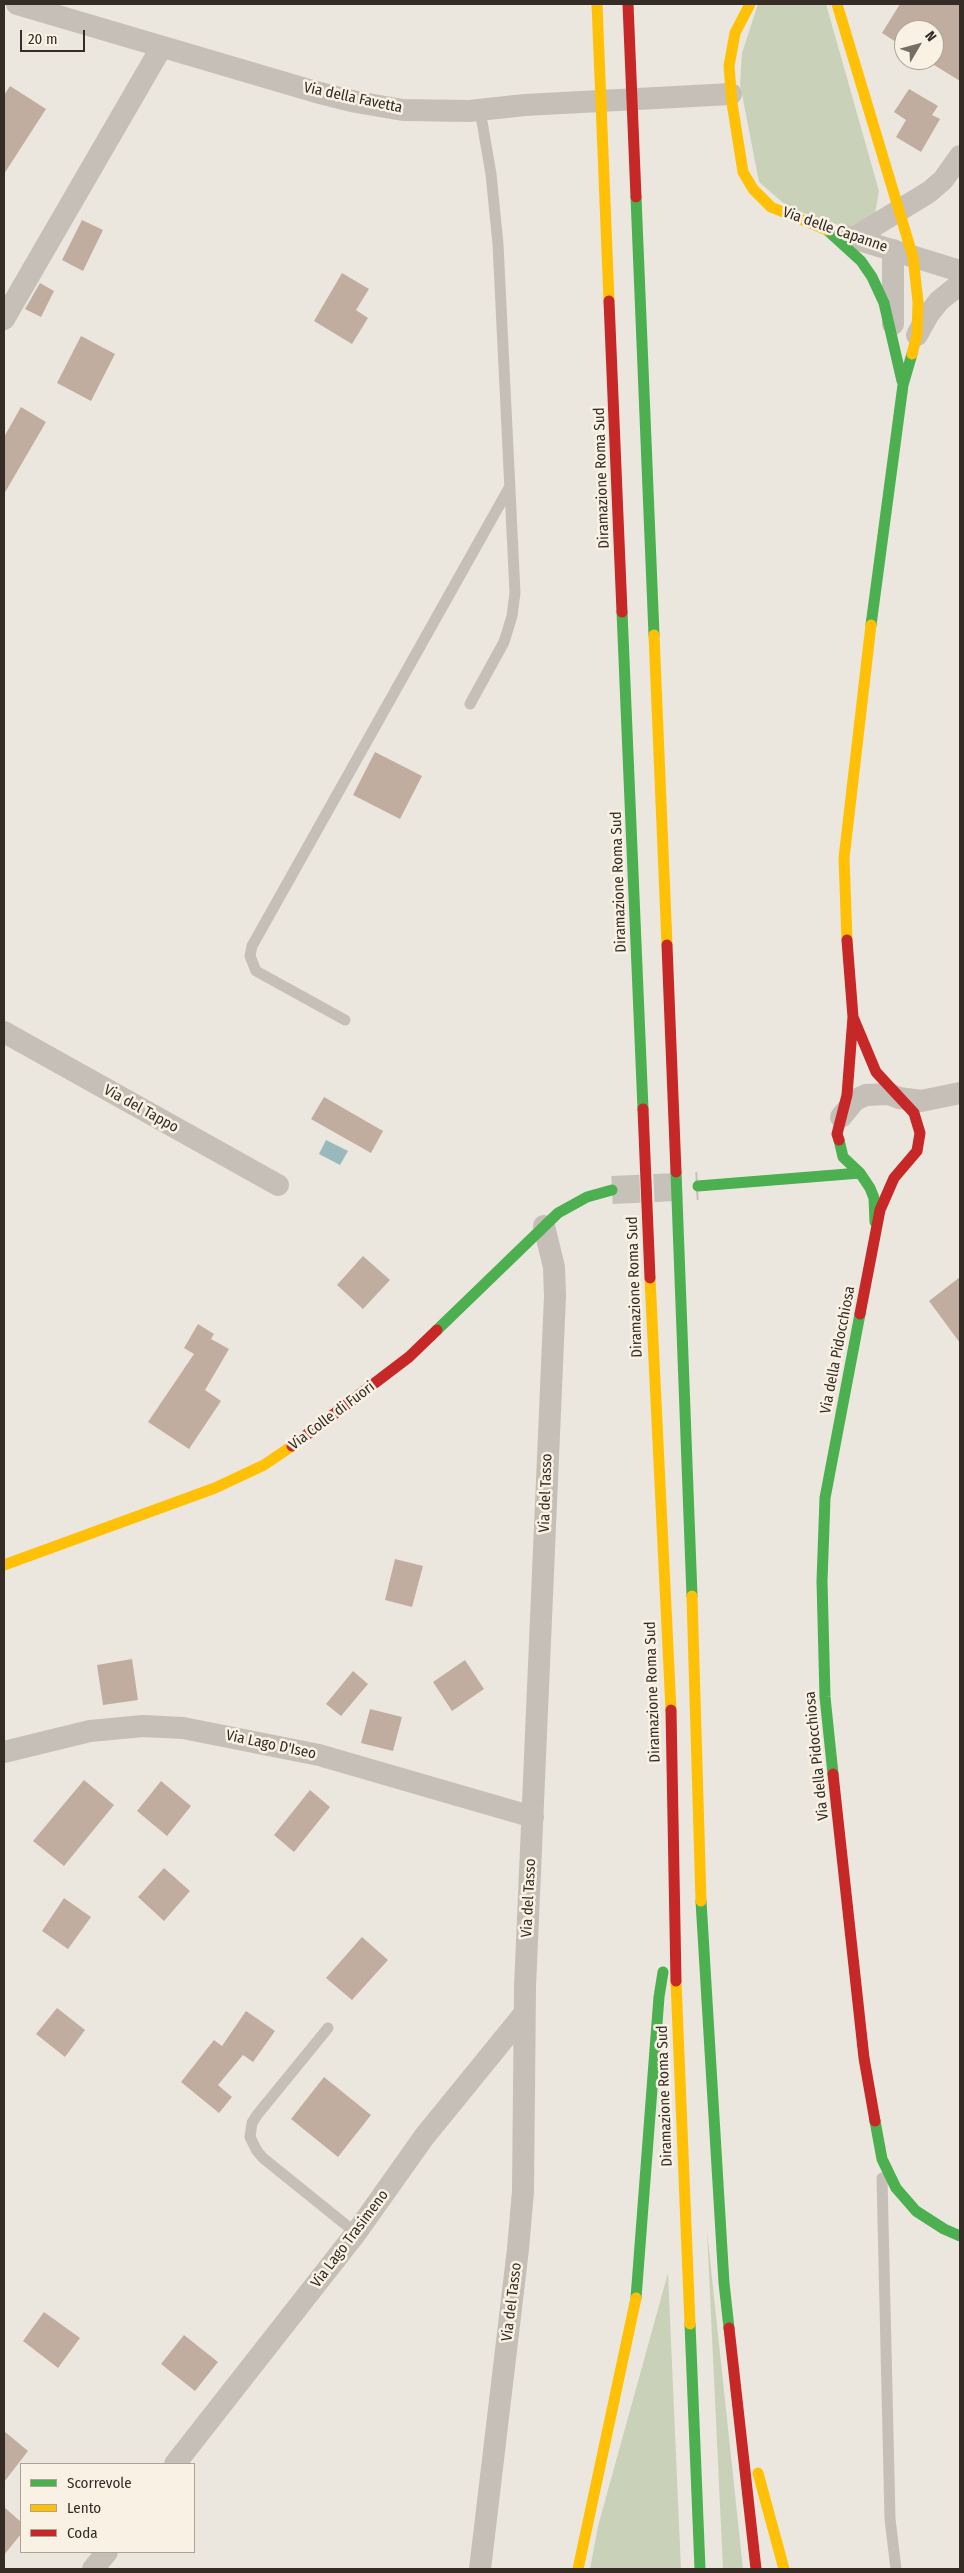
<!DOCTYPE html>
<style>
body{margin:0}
#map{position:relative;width:964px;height:2573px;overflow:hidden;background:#ece7de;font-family:"Fira Sans Condensed",sans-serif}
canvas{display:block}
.frame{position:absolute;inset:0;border:5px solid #352c26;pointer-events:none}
.legend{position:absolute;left:20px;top:2463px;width:175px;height:90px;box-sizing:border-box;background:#f9f2e4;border:1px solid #aba398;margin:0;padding:6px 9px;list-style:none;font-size:15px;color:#352c26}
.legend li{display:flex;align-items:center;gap:10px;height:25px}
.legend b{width:25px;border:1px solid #aba398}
.north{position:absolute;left:894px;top:20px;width:50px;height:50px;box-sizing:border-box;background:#f9f2e4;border:1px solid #aba398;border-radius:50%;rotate:53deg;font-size:14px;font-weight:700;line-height:20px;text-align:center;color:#352c26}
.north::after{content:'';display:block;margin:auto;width:18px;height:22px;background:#756d66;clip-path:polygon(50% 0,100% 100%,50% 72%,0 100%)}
.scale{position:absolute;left:20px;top:30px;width:65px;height:22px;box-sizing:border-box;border:2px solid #352c26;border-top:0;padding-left:6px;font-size:15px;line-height:18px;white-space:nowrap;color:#352c26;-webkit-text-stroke:4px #f9f2e4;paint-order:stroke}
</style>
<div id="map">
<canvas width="964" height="2573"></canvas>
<div class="frame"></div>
<ul class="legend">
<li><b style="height:6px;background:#4caf50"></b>Scorrevole</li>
<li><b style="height:6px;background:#ffc107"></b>Lento</li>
<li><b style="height:6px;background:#c62828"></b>Coda</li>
</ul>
<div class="north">N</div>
<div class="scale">20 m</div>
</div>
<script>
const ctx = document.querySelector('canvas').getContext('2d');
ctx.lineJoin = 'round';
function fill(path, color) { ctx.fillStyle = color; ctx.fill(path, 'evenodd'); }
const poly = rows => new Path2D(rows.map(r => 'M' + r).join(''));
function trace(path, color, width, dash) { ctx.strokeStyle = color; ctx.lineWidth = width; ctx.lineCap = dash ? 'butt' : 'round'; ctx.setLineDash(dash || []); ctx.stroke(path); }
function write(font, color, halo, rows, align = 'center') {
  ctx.font = font + ' "Fira Sans Condensed",sans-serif'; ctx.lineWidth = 5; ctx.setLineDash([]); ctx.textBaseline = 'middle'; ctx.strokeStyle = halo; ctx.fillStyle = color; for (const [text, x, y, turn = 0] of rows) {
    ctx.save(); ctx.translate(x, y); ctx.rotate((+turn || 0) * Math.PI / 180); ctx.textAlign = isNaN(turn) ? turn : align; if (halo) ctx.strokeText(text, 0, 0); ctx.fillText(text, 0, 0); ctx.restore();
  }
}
fill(poly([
 [758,4,826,4,879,191,875,214,856,231,789,208,759,182,740,84,742,53],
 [707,2231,743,2569,723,2569],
 [668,2273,681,2569,590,2569,598,2526]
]), '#c9d2b8');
fill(poly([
 [326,1140,348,1151,340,1165,319,1154]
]), '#99b9bd');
fill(poly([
 [900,4,960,4,960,81,926,60,934,60,934,30,904,30,904,47,882,33],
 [10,86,46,109,4,174,4,95],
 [909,89,938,106,932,115,940,119,921,152,896,137,906,120,894,112],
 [82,220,103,230,83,271,62,260],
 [342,273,369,289,356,310,368,318,352,344,314,321],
 [40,283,54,291,41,317,25,309],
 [81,336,115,354,91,401,57,383],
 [21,407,46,422,4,494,4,437],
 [375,752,422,776,400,819,353,795],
 [324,1097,383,1131,371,1153,311,1119],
 [363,1256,390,1280,363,1309,337,1285],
 [960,1277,960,1343,929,1301],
 [198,1324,214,1334,211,1339,229,1349,205,1390,221,1401,189,1449,148,1422,194,1354,184,1348],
 [395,1559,423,1566,412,1607,385,1600],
 [132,1659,138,1700,103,1705,97,1665],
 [465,1660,484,1689,452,1711,433,1682],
 [353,1671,368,1684,341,1716,326,1704],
 [370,1709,402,1717,393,1751,361,1743],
 [84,1780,114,1805,64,1866,33,1841],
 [161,1781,191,1806,167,1836,137,1811],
 [310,1790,330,1807,294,1852,274,1835],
 [164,1868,190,1891,164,1921,138,1897],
 [64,1898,91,1917,68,1949,42,1931],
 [362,1937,388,1960,352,2000,326,1978],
 [57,2008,85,2030,65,2057,36,2034],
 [246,2011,275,2031,253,2062,243,2055,218,2085,232,2097,219,2113,181,2082,214,2040,222,2046],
 [324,2077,371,2115,338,2157,291,2119],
 [44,2312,80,2338,58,2368,23,2341],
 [184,2335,218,2362,195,2391,161,2364],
 [4,2431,28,2451,4,2482],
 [4,2507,21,2522,21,2534,4,2555]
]), '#c0ad9f');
trace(poly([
 [612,1190,698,1186]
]), '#c7c2b9', 28, [28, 14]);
trace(poly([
 [470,704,504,642,512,616,515,593,498,244,491,174,480,110],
 [345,1020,256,971,250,956,252,946,509,488],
 [328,2028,257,2115,252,2123,250,2137,257,2151,263,2158,356,2233],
 [882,2178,890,2519,896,2569]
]), '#c5bfb7', 11);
trace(poly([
 [17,4,316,92,356,102,403,110,469,111,525,105,731,94],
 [846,236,960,271],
 [854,238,929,192,943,180,960,156],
 [4,319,161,48],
 [893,324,893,250],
 [917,335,928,315,939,301,960,284],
 [4,1032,278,1185],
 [841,1117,855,1100,866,1095,889,1094,899,1098,921,1101,960,1093],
 [4,1752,90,1731,143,1726,183,1728,319,1755,533,1817],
 [175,2464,356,2233,424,2137,524,2014],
 [93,2569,107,2552],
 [480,2569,518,2249,523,2191,525,1987,555,1296,554,1267,544,1226]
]), '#c5bfb7', 22);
trace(poly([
 [636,197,654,635],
 [827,230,861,261,872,277,884,303,902,381],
 [622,612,643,1109],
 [871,625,903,385,912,354],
 [839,1140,843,1157,860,1173,870,1188,874,1198,875,1222],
 [676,1172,692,1596],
 [698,1186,860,1173],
 [437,1330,558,1213,587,1197,612,1190],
 [833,1774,825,1697,822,1581,825,1498,860,1314],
 [701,1901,724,2283,729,2328],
 [875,2121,882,2159,896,2188,916,2211,944,2229,960,2236],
 [636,2298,659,1997,663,1972],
 [690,2324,700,2569]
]), '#4caf50', 11);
trace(poly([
 [597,4,609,301],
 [750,4,735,33,729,66,732,103,743,172,753,189,771,207,827,230],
 [837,4,913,257,918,302,917,335,912,354],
 [654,635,667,945],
 [847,940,844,858,871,625],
 [650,1278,671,1710],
 [4,1565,215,1488,264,1465,292,1446],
 [692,1596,701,1901],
 [676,1981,690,2324],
 [758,2473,784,2569],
 [578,2569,636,2298]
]), '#ffc107', 11);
trace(poly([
 [628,4,636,197],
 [609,301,622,612],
 [667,945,676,1172],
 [853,1017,876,1072,914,1113,920,1133,917,1151,894,1178,880,1210,860,1314],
 [643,1109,650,1278],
 [839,1140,837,1134,847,1095,853,1017,847,940],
 [292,1446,409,1357,437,1330],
 [671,1710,676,1981],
 [833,1774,864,2058,875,2121],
 [729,2328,756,2569]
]), '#c62828', 11);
write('15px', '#352c26', '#f9f2e4', [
 ["Via della Favetta",353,98,12],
 ["Via delle Capanne",835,230,19],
 ["Diramazione Roma Sud",602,478,-92],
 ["Diramazione Roma Sud",619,882,-92],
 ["Via del Tappo",141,1109,29],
 ["Diramazione Roma Sud",635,1287,-92],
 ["Via della Pidocchiosa",838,1350,-79],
 ["Via Colle di Fuori",332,1416,-37],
 ["Via del Tasso",546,1493,-88],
 ["Diramazione Roma Sud",653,1692,-92],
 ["Via Lago D'Iseo",271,1745,12],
 ["Via della Pidocchiosa",817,1756,-96],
 ["Via del Tasso",529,1898,-87],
 ["Diramazione Roma Sud",665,2096,-92],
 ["Via Lago Trasimeno",350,2239,-53],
 ["Via del Tasso",512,2302,-83]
]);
</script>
